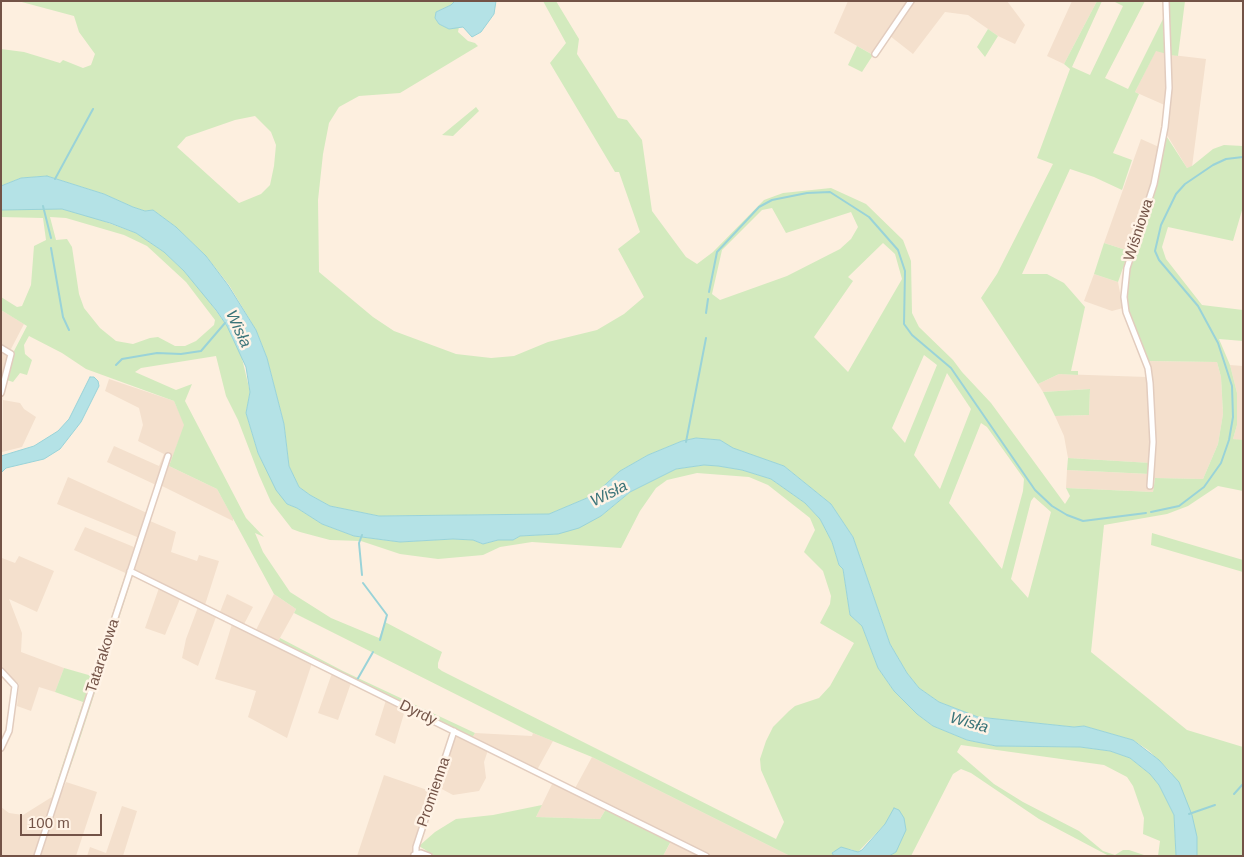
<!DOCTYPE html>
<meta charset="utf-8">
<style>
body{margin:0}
#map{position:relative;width:1244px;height:857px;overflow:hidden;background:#fdefdf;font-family:Arial,sans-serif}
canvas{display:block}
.frame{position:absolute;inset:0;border:2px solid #735347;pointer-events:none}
.scale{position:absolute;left:20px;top:814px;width:82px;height:22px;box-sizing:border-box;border:2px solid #735347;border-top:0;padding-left:6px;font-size:15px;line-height:18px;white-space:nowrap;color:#735347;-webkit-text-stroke:4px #fff3e6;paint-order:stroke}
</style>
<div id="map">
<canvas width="1244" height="857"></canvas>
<div class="frame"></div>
<div class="scale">100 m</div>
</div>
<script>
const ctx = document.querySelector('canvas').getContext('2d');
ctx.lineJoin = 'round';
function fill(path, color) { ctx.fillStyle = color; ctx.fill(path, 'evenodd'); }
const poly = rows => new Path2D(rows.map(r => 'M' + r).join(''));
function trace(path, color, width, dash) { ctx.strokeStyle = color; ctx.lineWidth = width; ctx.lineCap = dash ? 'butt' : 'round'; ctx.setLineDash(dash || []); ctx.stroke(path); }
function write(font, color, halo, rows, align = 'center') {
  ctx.font = font + ' Arial,sans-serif'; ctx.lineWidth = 5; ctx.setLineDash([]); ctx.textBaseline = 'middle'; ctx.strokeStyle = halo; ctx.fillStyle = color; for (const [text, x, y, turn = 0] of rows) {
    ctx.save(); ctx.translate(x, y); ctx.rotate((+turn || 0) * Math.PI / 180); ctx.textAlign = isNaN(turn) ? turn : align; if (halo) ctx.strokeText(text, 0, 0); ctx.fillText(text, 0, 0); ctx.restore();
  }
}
fill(poly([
 [848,1,1007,1,1025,25,1015,44,998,36,968,15,945,12,913,54,890,36,875,56,834,33],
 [1072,1,1097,1,1064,64,1047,56],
 [1156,50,1172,55,1206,59,1192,167,1187,168,1167,135,1169,107,1135,92],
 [1141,139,1159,147,1144,211,1129,251,1104,243],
 [1094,274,1118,282,1123,308,1112,311,1084,301],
 [1,310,24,324,11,349,1,383],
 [1146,361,1217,362,1221,377,1223,414,1218,444,1203,479,1155,478,1153,492,1066,488,1067,470,1150,474,1150,463,1068,458,1064,436,1055,416,1089,415,1090,389,1043,392,1038,384,1059,374,1147,377],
 [1230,365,1243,366,1243,441,1233,439,1237,425,1237,393],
 [109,379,174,401,185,425,169,466,217,489,233,518,233,521,162,486,150,521,176,532,171,552,197,561,199,555,219,561,205,605,220,612,227,594,253,607,242,628,254,634,274,594,296,609,276,645,312,663,287,738,248,717,256,691,215,679,232,624,216,617,198,666,182,658,186,639,198,607,180,599,165,635,145,628,159,588,74,550,85,527,134,547,137,537,57,504,68,477,147,513,156,485,107,462,114,446,159,466,164,454,138,441,143,425,139,408,105,391],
 [3,400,20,403,24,409,36,417,22,447,2,452],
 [19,556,54,571,37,612,9,599,22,633,21,652,64,668,55,692,39,687,31,711,17,706,19,684,1,669,2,558,15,563],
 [332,673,351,683,338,720,318,713],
 [386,700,405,710,395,744,375,735],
 [475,733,532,736,533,733,553,741,537,770,472,738],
 [456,734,488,750,484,762,486,778,479,791,453,795,438,787],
 [592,757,790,856,663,856,673,838,606,809,600,819,536,817,553,782,573,792],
 [384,775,436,793,419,846,410,856,357,856],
 [66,782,97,792,76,856,1,856,1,807,9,813,23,815,55,795,60,796],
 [122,806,137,811,123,856,87,856,90,847,106,853]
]), '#f4e0cd');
fill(poly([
 [18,1,455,1,451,5,436,12,435,18,439,24,449,29,459,27,458,32,468,41,475,43,478,46,400,93,359,96,339,107,329,123,323,154,318,200,319,272,373,317,394,331,456,354,491,358,514,356,548,342,597,330,624,314,644,297,618,249,640,232,619,172,615,172,550,63,566,43,543,1,556,1,579,39,577,54,618,118,627,120,642,140,652,211,686,257,697,264,713,252,764,200,783,193,831,188,866,204,903,240,911,261,912,313,919,327,953,360,962,372,991,403,1065,504,1070,496,1066,488,1153,492,1155,478,1203,479,1218,444,1223,414,1221,377,1217,362,1148,361,1128,309,1126,284,1130,258,1154,193,1165,134,1187,168,1192,166,1213,149,1224,145,1243,146,1243,207,1233,241,1168,227,1162,247,1166,259,1202,305,1243,310,1243,341,1219,339,1230,365,1237,393,1237,425,1233,439,1243,440,1243,491,1218,486,1188,506,1167,514,1104,525,1091,652,1187,730,1243,747,1243,856,1197,856,1197,837,1171,772,1148,750,1133,740,1084,726,1074,727,978,717,939,702,919,688,907,673,890,644,853,537,831,504,784,466,732,448,720,440,696,438,682,441,648,455,620,471,594,495,549,514,379,516,330,506,310,495,299,487,289,466,284,424,267,358,256,330,229,285,206,256,176,227,153,210,145,211,133,207,104,194,47,176,21,178,1,186,1,49,24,52,60,63,63,60,83,68,91,65,95,54,79,32,74,16],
 [255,116,271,132,276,145,274,166,270,185,261,194,239,203,177,147,186,137,235,120],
 [772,208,786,233,851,212,858,227,851,239,840,249,787,276,720,300,712,294,722,250,762,210],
 [883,243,895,254,902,279,848,372,814,337,853,281,848,277],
 [924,355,937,365,905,443,892,428],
 [947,373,971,409,940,489,914,455],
 [981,423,987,427,1024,479,1023,491,1002,569,949,503],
 [1034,497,1051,512,1028,598,1011,579,1031,501],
 [1097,1,1102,1,1072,67,1090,75,1123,6,1113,1,1145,1,1105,78,1128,89,1163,19,1167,54,1156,51,1135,92,1139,94,1113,153,1132,160,1122,190,1094,177,1070,169,1022,274,1047,274,1064,283,1085,307,1071,371,1078,371,1078,375,1059,374,1038,384,981,298,997,274,1053,164,1037,158,1070,69,1064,64],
 [1168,1,1185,1,1178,56,1170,55],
 [988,29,998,36,985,57,977,47],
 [857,46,873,55,862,72,848,65],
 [476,107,479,111,453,136,442,135],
 [46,208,62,209,92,217,136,233,164,252,184,271,204,294,227,326,241,354,250,392,246,413,258,453,287,504,297,508,322,524,354,536,400,542,453,539,473,540,483,544,498,540,513,540,520,536,558,534,601,516,630,492,676,469,704,465,718,466,742,470,771,479,805,503,820,519,832,542,839,565,843,569,850,615,862,626,878,668,894,691,917,714,933,726,967,740,996,746,1080,747,1110,751,1130,758,1150,774,1159,785,1174,815,1176,856,1158,856,1160,841,1143,834,1144,818,1133,786,1127,777,1104,765,961,745,957,752,994,784,1023,802,1079,831,1103,851,1115,855,1123,850,1129,850,1147,856,1109,856,1039,819,971,773,961,769,953,774,911,856,889,856,896,852,885,824,858,852,850,849,832,852,834,856,790,856,592,757,533,733,294,613,296,609,274,594,217,489,169,466,184,425,174,401,86,369,62,353,29,336,24,345,25,354,32,360,27,375,20,373,13,382,7,380,14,351,27,326,1,310,1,297,17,307,22,306,31,285,34,246,46,240,43,218,1,217,1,210],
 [50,217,66,218,124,235,147,246,186,282,215,320,214,325,196,341,185,346,175,346,158,337,150,338,133,344,116,341,100,328,84,308,79,294,72,247,67,239,56,240],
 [216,356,226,396,238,420,259,475,271,502,292,529,300,532,330,540,361,541,400,554,438,559,483,555,500,547,532,542,621,548,640,511,656,488,667,480,697,473,749,477,768,485,810,518,815,530,804,552,823,571,831,596,830,604,820,623,854,643,830,686,819,698,795,706,789,711,773,727,766,741,760,759,761,770,784,822,776,839,442,671,438,668,438,663,442,652,385,622,379,638,331,618,290,592,263,552,255,533,264,537,246,518,185,401,192,384,176,390,135,372,141,368],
 [1104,243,1129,251,1118,282,1094,274],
 [1090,389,1089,415,1055,416,1043,392],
 [1068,458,1151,463,1150,474,1067,470],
 [1152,533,1243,560,1243,572,1151,545],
 [126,572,128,573,55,795,52,797,83,702,55,692,64,668,92,676],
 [133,575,75,754,60,796,130,576],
 [280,638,343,671,475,733,472,738,278,642],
 [542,805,536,817,600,819,606,809,671,841,663,856,435,856,419,846,435,832,456,819,493,815]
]), '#d3eabe');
const water = poly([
 [455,1,496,1,494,14,481,32,472,37,463,27,449,29,439,24,435,18,436,12,451,5,455,1],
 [47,176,104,194,133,207,145,211,153,210,176,227,206,256,228,285,256,330,267,358,284,424,289,466,299,487,310,495,330,506,379,516,549,514,594,495,620,471,648,455,682,441,696,438,720,440,733,448,784,466,831,504,853,537,890,644,907,673,919,688,939,702,978,717,1074,727,1084,726,1133,740,1159,760,1179,782,1192,815,1197,837,1197,856,1176,856,1174,815,1159,785,1150,774,1130,758,1110,751,1080,747,996,746,967,740,933,726,917,714,894,691,878,668,862,626,850,615,843,569,839,565,832,542,820,519,805,503,771,479,742,470,718,466,704,465,676,469,630,492,601,516,579,528,558,534,520,536,513,540,498,540,483,544,473,540,453,539,400,542,354,536,322,524,297,508,287,504,276,490,258,453,246,413,250,392,246,367,227,326,216,310,184,271,164,252,136,233,110,223,62,209,1,210,1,186,21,178,47,176],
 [90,377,94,377,98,381,99,386,81,422,60,449,44,459,6,468,1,473,1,456,34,446,58,431,69,419,90,377],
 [894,808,899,810,904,818,906,830,896,852,889,856,834,856,832,853,841,847,858,852,862,850,885,824,894,808]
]);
fill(water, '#b4e2e6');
trace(water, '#9ad3d8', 1);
trace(poly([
 [55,179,93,109],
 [43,206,51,238],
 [51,248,63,317,69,330],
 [709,292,717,252,759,207,772,200,807,193,830,192,869,217,898,250,905,271,904,324,912,335,951,368,1035,490,1052,506,1067,515,1083,521,1146,513],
 [706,313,708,299],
 [116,365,122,359,157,353,181,354,201,351,225,323],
 [686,442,706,338],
 [1151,512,1179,506,1204,487,1221,463,1229,440,1233,417,1232,386,1218,343,1198,306,1159,260,1155,251,1161,225,1176,194,1185,184,1213,165,1226,159,1243,157],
 [362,535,359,543,362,575],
 [363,583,387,615,380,640],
 [357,680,373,652],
 [1234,794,1243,784],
 [1189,814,1215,805]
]), '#9ad3d8', 2);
const street = poly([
 [875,54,911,1],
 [1,348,11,354,1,393],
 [1150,486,1153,442,1150,383,1148,368,1126,312,1124,297,1127,268,1154,184,1165,127,1169,88,1166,1],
 [130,571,706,856],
 [1,671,15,686,9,731,1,748],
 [416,854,416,847,454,731],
 [414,855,421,853,429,856],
 [37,856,168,456]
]);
trace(street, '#e2ccbe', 8);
trace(street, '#fff', 5);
write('15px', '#735347', '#fff3e6', [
 ["Wiśniowa",1139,230,-72],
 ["Tatarakowa",103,656,-72],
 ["Dyrdy",418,713,26],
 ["Promienna",434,792,-71]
]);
write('italic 16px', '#3a7479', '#fff3e6', [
 ["Wisła",238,329,65],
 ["Wisła",609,494,-27],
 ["Wisła",969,723,16]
]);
</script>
